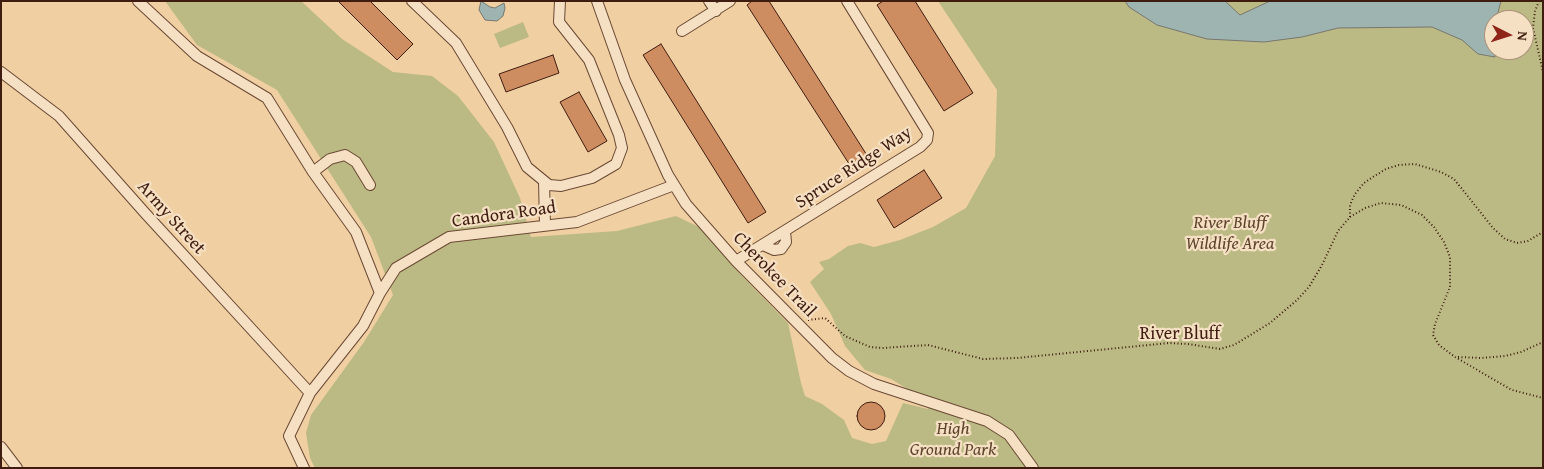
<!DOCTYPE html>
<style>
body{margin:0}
#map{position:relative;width:1544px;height:469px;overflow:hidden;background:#f0cfa2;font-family:"Gentium Book Plus",serif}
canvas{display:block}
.frame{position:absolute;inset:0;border:2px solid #3f1c10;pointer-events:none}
.north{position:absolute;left:1484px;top:10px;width:50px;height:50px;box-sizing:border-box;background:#f5e0c3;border:1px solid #ac927b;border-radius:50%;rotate:95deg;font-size:14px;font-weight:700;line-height:20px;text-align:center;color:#3f1c10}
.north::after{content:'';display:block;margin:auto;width:18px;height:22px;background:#8f2418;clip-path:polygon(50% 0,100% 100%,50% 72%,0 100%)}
</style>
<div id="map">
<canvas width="1544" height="469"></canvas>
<div class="frame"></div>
<div class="north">N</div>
</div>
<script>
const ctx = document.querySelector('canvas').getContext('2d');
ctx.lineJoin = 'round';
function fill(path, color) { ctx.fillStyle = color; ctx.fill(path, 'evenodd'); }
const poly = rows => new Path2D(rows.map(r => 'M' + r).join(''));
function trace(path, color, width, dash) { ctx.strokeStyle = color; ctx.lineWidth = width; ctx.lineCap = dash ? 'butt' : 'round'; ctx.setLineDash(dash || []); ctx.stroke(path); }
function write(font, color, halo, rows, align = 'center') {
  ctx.font = font + ' "Gentium Book Plus",serif'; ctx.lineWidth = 4.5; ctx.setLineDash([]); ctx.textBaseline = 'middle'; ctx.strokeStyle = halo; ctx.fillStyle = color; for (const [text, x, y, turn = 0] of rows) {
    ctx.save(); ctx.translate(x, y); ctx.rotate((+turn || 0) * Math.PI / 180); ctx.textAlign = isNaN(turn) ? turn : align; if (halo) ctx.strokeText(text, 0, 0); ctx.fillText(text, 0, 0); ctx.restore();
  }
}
fill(poly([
 [165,1,301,1,342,39,393,72,432,76,458,96,494,142,520,198,531,237,617,231,676,216,699,227,741,275,788,323,801,383,805,396,822,404,844,420,852,438,872,444,886,441,903,403,928,409,929,402,891,379,865,370,845,346,831,314,810,282,824,269,819,262,829,259,848,246,860,243,874,247,900,240,933,227,966,208,995,156,997,90,938,1,1543,1,1543,468,315,468,310,458,306,433,311,415,364,342,393,295,371,237,277,90,197,45],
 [1494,20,1524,20,1524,50,1494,50],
 [523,22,529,37,500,48,494,34]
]), '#bbba84');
const water = poly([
 [481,1,490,7,495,8,504,3,505,8,503,16,497,21,485,20,479,10,481,1],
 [1125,1,1225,1,1240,15,1270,1,1501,1,1496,20,1494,20,1495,57,1478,54,1462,40,1432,27,1338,28,1302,37,1264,42,1207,39,1157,25,1129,7,1125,1]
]);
fill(water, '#9eb4b0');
trace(water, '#787770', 1);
const building = poly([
 [338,1,370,1,413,44,397,60,338,1],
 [752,1,769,1,870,160,853,170,747,5,752,1],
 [883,1,915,1,973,93,944,111,877,5,883,1],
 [661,44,766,212,748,223,643,55,661,44],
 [553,55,559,73,506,92,499,74,553,55],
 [579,92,607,141,588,152,560,102,579,92],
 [924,170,942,198,894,228,877,200,924,170],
 '857 416a14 14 0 1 1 28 0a14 14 0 1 1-28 0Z'
]);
fill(building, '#ce8d60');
trace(building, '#3f1c10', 1);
const minor = poly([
 [138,1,197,56,267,98,313,172,356,232,380,293],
 [412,1,456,43,507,127,527,167,549,185,561,186,592,178,616,164,622,148,619,135,589,60,559,22,560,1],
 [597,1,625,80,668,175,686,204,736,261,832,358,849,371,874,384,987,421,1009,435,1033,468],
 [709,1,716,11],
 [682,31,730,1],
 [1,72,59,116,145,213,310,393],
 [313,172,330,159,345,155,356,162,370,185],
 [544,181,545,225],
 [763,245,774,250,781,249,786,242,785,231],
 [736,261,920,147,927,140,928,133,847,1],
 [1,447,17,468],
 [304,468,289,436,310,393,363,326,380,293,396,268,449,237,577,222,674,185]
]);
trace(minor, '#6b4934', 12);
trace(poly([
 [1539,1,1535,11,1533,28,1543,72],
 [1350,217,1365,208,1381,203,1401,205,1422,215,1434,227,1444,242,1450,257,1450,287,1435,324,1433,335,1439,345,1455,357,1512,390,1543,398],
 [808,320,825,318,845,336,870,347,882,348,928,345,983,359,1017,358,1169,343,1188,344,1220,349,1234,345,1270,323,1297,300,1309,287,1322,265,1338,231,1350,217,1350,205,1355,194,1364,183,1373,177,1386,169,1399,165,1415,164,1441,172,1454,179,1493,228,1505,239,1517,243,1528,241,1543,232],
 [1458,357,1481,358,1505,356,1521,352,1543,342]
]), '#3f1c10', 2, [1, 2.5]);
trace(minor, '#f5e0c3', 10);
write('18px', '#3f1c10', '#f5e0c3', [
 ["Spruce Ridge Way",854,168,-33],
 ["Candora Road",504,215,-8],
 ["Army Street",171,218,48],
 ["Cherokee Trail",774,275,46],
 ["River Bluff",1180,334]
]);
write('italic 18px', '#5e442d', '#f5e0c3', [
 ["River Bluff",1230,223],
 ["Wildlife Area",1230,244],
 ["High",953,429],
 ["Ground Park",953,450]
]);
</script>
